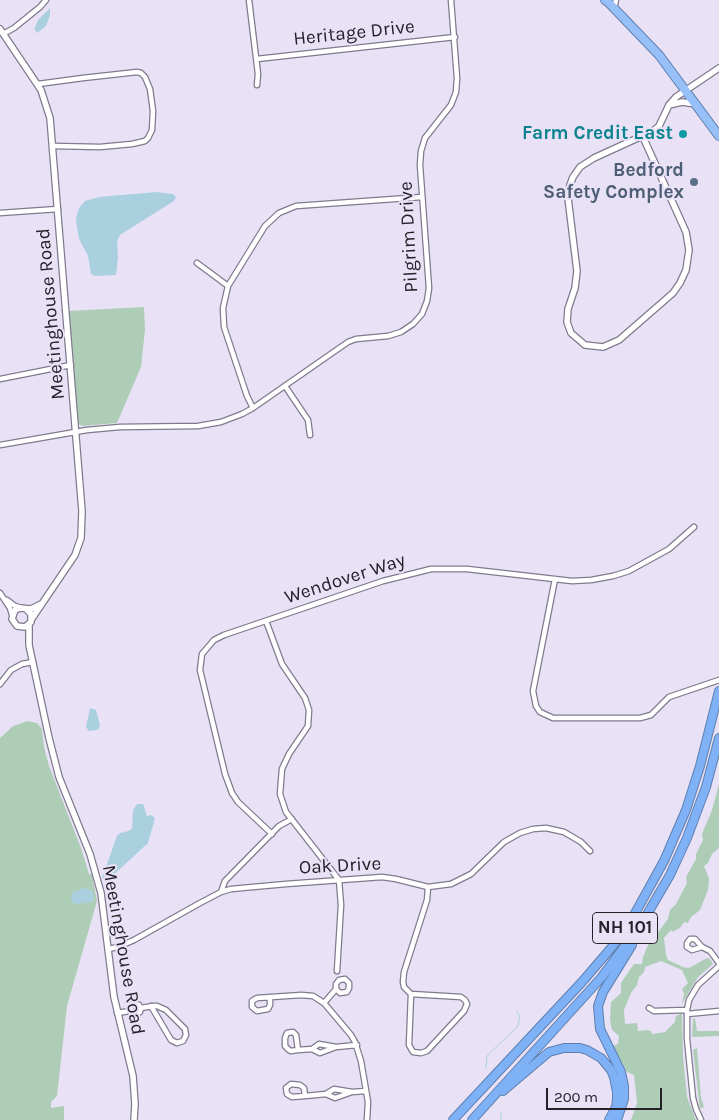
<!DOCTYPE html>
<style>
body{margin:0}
#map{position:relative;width:719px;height:1120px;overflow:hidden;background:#e9e2f7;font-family:Karla,sans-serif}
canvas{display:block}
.scale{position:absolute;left:546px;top:1088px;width:116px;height:22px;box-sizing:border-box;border:2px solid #242129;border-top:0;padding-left:6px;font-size:15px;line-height:18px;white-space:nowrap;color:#242129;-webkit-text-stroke:4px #e9e2f7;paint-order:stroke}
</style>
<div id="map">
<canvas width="719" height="1120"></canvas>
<div class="scale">200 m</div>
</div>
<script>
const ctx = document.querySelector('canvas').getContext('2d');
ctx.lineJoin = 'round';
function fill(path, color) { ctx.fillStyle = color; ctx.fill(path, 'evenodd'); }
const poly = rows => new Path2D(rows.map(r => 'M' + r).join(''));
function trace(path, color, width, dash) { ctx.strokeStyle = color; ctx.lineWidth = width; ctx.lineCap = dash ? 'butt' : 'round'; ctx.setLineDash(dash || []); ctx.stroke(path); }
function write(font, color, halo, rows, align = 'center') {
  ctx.font = font + ' Karla,sans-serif'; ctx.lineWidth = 4; ctx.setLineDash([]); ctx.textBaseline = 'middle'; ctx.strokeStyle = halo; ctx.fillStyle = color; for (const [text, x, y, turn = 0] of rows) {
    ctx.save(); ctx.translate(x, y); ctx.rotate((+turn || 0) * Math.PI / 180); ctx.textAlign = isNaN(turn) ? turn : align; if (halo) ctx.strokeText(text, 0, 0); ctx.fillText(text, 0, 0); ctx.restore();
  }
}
fill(poly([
 [144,307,145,330,141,367,117,423,83,426,79,424,77,422,68,311],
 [28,721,37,723,42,729,44,747,49,766,81,848,89,874,92,875,97,901,67,1006,57,1096,51,1102,51,1108,64,1106,64,1120,0,1120,0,738,13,726],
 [719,784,719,848,712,854,708,863,704,866,709,878,708,890,700,910,691,917,688,923,684,922,680,928,672,932,671,930,664,938,666,955,668,960,683,967,689,968,707,958,710,959,713,964,698,977,682,1004,684,993,682,989,688,983,682,970,661,961,645,967,644,972,639,977,637,985,631,993,624,1010,625,1024,637,1023,638,1031,646,1030,651,1031,652,1034,665,1032,675,1022,676,1016,682,1013,683,1057,687,1097,696,1120,631,1120,637,1103,634,1075,627,1072,613,1046,618,1044,619,1036,612,1030,610,1020,611,1002,621,993,621,983,634,964,642,964,643,957,648,945,668,919,670,910,676,904,687,883,686,877,696,859,696,854,703,840,702,834,712,810],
 [695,1018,697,1031,719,1031,719,1036,692,1037,693,1019],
 [697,1048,701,1097,704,1107,700,1109,693,1050]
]), '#aecdb6');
fill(poly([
 [50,8,50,15,46,26,37,33,35,30,35,27,38,20],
 [157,192,173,194,176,197,174,201,120,235,117,242,118,257,116,275,95,276,91,274,88,256,79,239,77,228,76,218,79,208,85,201,99,197],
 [90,708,96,710,100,725,99,728,97,730,89,731,86,727],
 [137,804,143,804,147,816,151,815,155,818,148,843,107,881,102,878,117,836,120,833,129,831,132,828,133,810],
 [84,888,91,890,93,893,94,900,92,902,76,904,72,902,71,897,73,892]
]), '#aad0df');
trace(poly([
 [486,1068,487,1056,518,1026,520,1017,517,1011],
 [501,1112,501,1120]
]), '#aad0df', 1);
const minor = poly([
 [249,0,258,74,257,85],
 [614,8,616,0],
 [3,34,14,28,40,7,46,0],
 [257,59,455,37],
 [38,84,83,78,137,72,141,73,145,77,150,89,153,111,152,130,148,138,145,141,132,144,100,147,53,146],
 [0,213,58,209],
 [197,263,228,286],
 [0,379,71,365],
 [285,386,308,420,310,435],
 [253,408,247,396,224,327,223,308,228,286,265,226,279,213,296,206,422,197],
 [0,445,87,430,120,427,198,426,221,422,242,414,253,408,348,342,356,339,388,336,401,332,413,324,422,314,427,301,429,288,420,165,421,151,425,138,451,105,456,92,457,78,451,0],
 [555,579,533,691,536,706,540,712,553,718,640,718,651,715,669,697,719,680],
 [0,593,10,608,12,615],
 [7,600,15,606,22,608],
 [266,621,282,664,305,698,309,710,308,726,289,754,282,769,280,794,286,812,339,880,341,905,337,971],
 [0,684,11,670,22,664,33,662],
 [272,834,238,802,232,793,225,774,200,670,202,654,214,640,224,635,383,581,431,569,467,569,572,581,591,580,613,576,629,571,669,549,694,527],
 [221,892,225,881,279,826,292,819],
 [702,947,692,950,687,947,687,943,690,939,695,939,702,947,710,951,719,963],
 [108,949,118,947,134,940,200,903,221,892,231,889,286,884,382,877,396,879,428,887,451,884,471,874,504,842,520,833,533,829,546,828,564,832,581,842,590,851],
 [411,994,409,1045,413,1052,421,1053,427,1051,464,1011,467,1004,465,1000,461,997,411,994,404,987,403,982,404,972,427,900,428,887],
 [270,997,270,1005,268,1009,257,1011,252,1007,252,1001,257,998,301,995,313,996,324,1003,351,1035,355,1042,361,1061,368,1102,367,1120],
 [324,1003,336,989,340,993,347,992,349,988,349,983,345,979,339,980,336,984,336,989],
 [141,1008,153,1006,157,1006,166,1010,185,1029,186,1035,183,1041,177,1043,171,1040,151,1006],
 [649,1008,654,1011,687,1010],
 [117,1013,130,1011,133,1014,136,1015,140,1012,141,1008,139,1005,135,1004,131,1006,130,1011],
 [687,1014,719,1011],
 [312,1049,319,1044,336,1047],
 [298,1050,296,1035,293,1032,287,1033,285,1038,285,1046,289,1050,291,1051,298,1050,312,1049,320,1053,336,1047,357,1045],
 [326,1094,335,1098,352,1092,366,1091],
 [305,1096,304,1088,300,1085,291,1084,286,1088,287,1094,292,1097,305,1096,326,1094,334,1089,352,1092],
 [701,1120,696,1109,693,1098,687,1039,687,1010,689,1000,698,985,719,966]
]);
const tertiary = poly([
 [0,29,41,90,50,118,82,511,81,538,75,555,31,620],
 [669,105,682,102,696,104],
 [643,137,686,232,689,250,686,270,680,283,673,293,619,340,603,347,585,345,571,333,567,322,568,309,575,288,577,271,568,198,570,185,573,177,580,167,594,158,653,131,659,126,669,105,676,97,719,68],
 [26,609,31,614,31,622,25,627,17,626,12,619,15,610,20,608,31,609,41,604],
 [29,624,29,645,49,738,59,777,90,854,101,893,114,997,133,1076,135,1104,134,1120]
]);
const trunk = poly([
 [605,0,608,2,659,55,719,136]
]);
const motorway = poly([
 [503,1091,549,1052,564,1048,580,1048,587,1050,601,1058,611,1070,614,1077,617,1092,617,1100,616,1107,609,1120],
 [453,1120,582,982,612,947,633,917,664,861,686,810,700,766,719,691],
 [472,1120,601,978,642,923,670,875,687,838,706,787,719,738],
 [617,1120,624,1099,624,1086,621,1072,600,1029,598,1006,603,992,632,945]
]);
trace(minor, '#807a8d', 7);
trace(tertiary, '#807a8d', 8);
trace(trunk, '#5f7fae', 10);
trace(motorway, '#5f7fae', 10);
trace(minor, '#fff', 4.5);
trace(tertiary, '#fff', 5.5);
trace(trunk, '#98c0f8', 8);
trace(motorway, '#7fb1f6', 8);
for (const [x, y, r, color] of [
 [683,134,5,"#0f9aa8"],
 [694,182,5,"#5c6f8a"]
]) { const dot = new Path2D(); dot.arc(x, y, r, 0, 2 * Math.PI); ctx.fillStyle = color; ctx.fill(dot); trace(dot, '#e9e2f7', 2); }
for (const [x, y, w] of [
 [625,928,65]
]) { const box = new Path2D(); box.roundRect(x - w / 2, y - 15.5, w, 31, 4); ctx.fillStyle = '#e9e2f7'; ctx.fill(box); trace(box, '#242129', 1); }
write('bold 18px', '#242129', null, [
 ["NH 101",625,928]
]);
write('19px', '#242129', '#e9e2f7', [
 ["Heritage Drive",354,33,-6],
 ["Pilgrim Drive",409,237,-93],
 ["Meetinghouse Road",51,314,-95],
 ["Wendover Way",345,579,-18],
 ["Oak Drive",340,866,-3],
 ["Meetinghouse Road",123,950,80]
]);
write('bold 19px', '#0d838f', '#e9e2f7', [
 ["Farm Credit East",673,134]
], 'right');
write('bold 19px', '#4e5e75', '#e9e2f7', [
 ["Bedford",684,171],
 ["Safety Complex",684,193]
], 'right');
</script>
